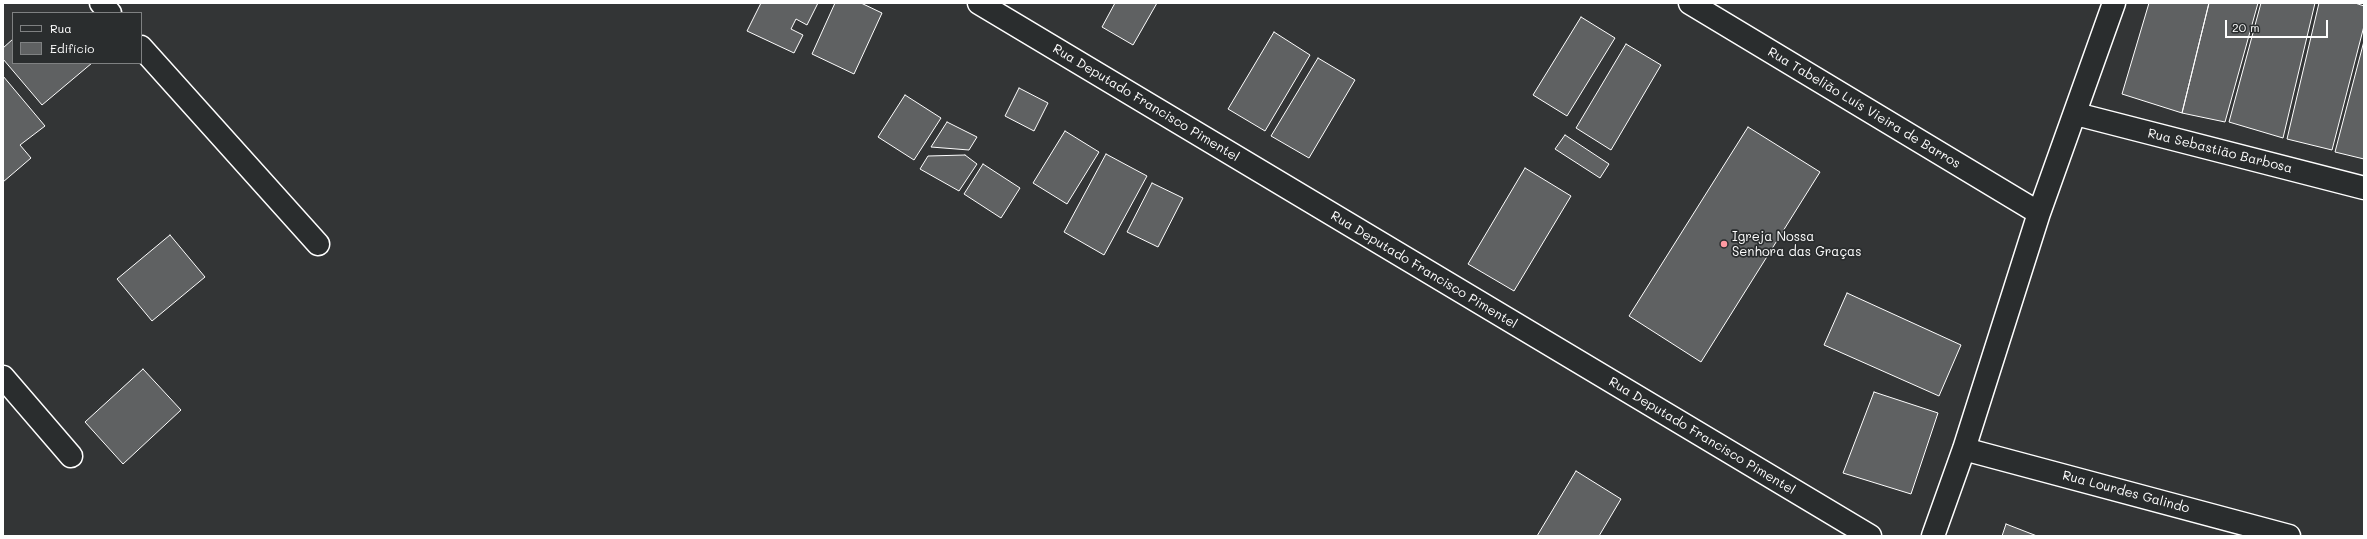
<!DOCTYPE html>
<meta charset="utf-8">
<style>
body{margin:0}
#map{position:relative;width:2367px;height:539px;overflow:hidden;background:#333536;font-family:Mali,sans-serif}
canvas{display:block}
.frame{position:absolute;inset:0;border:4px solid #fff;pointer-events:none}
.legend{position:absolute;left:12px;top:12px;width:130px;height:52px;box-sizing:border-box;background:#2a2d2e;border:1px solid #7f8182;margin:0;padding:5px 7px;list-style:none;font-size:12px;color:#fff}
.legend li{display:flex;align-items:center;gap:8px;height:20px}
.legend b{width:20px;border:1px solid #7f8182}
.scale{position:absolute;left:2225px;top:20px;width:103px;height:18px;box-sizing:border-box;border:2px solid #fff;border-top:0;padding-left:5px;font-size:12px;line-height:14px;white-space:nowrap;color:#fff;-webkit-text-stroke:3px #2a2d2e;paint-order:stroke}
</style>
<div id="map">
<canvas width="2367" height="539"></canvas>
<div class="frame"></div>
<ul class="legend">
<li><b style="height:5px;background:#2a2d2e"></b>Rua</li>
<li><b style="height:11px;background:#5f6162"></b>Edifício</li>
</ul>
<div class="scale">20 m</div>
</div>
<script>
const ctx = document.querySelector('canvas').getContext('2d');
ctx.lineJoin = 'round';
function fill(path, color) { ctx.fillStyle = color; ctx.fill(path, 'evenodd'); }
const poly = rows => new Path2D(rows.map(r => 'M' + r).join(''));
function trace(path, color, width, dash) { ctx.strokeStyle = color; ctx.lineWidth = width; ctx.lineCap = dash ? 'butt' : 'round'; ctx.setLineDash(dash || []); ctx.stroke(path); }
function write(font, color, halo, rows, align = 'center') {
  ctx.font = font + ' Mali,sans-serif'; ctx.lineWidth = 3.5; ctx.setLineDash([]); ctx.textBaseline = 'middle'; ctx.strokeStyle = halo; ctx.fillStyle = color; for (const [text, x, y, turn = 0] of rows) {
    ctx.save(); ctx.translate(x, y); ctx.rotate((+turn || 0) * Math.PI / 180); ctx.textAlign = isNaN(turn) ? turn : align; if (halo) ctx.strokeText(text, 0, 0); ctx.fillText(text, 0, 0); ctx.restore();
  }
}
const building = poly([
 [761,3,818,3,807,25,796,19,791,29,803,35,794,53,747,31,761,3],
 [835,3,861,3,882,13,854,74,812,54,835,3],
 [1115,3,1157,3,1133,45,1102,27,1115,3],
 [2149,3,2209,3,2182,113,2122,94,2149,3],
 [2209,3,2258,3,2225,122,2182,113,2209,3],
 [2261,3,2315,3,2283,138,2229,122,2261,3],
 [2319,3,2355,3,2364,6,2364,26,2332,150,2287,139,2319,3],
 [1581,17,1615,38,1567,116,1533,95,1581,17],
 [1274,32,1310,55,1265,131,1228,109,1274,32],
 [13,39,13,63,92,63,42,105,3,59,3,48,13,39],
 [2364,41,2364,159,2335,152,2364,41],
 [1626,44,1661,65,1611,150,1576,128,1626,44],
 [1318,58,1355,80,1309,158,1271,136,1318,58],
 [3,76,45,126,20,145,31,158,3,182,3,76],
 [1019,88,1048,103,1034,131,1005,116,1019,88],
 [905,95,941,118,914,160,878,137,905,95],
 [947,122,977,137,969,150,931,147,947,122],
 [1748,127,1820,172,1701,362,1629,316,1748,127],
 [1065,131,1099,152,1067,204,1033,183,1065,131],
 [1565,135,1609,164,1600,178,1555,149,1565,135],
 [1106,154,1147,176,1104,255,1064,232,1106,154],
 [965,155,977,164,959,191,920,169,928,156,965,155],
 [983,164,1020,188,1001,218,964,194,983,164],
 [1525,168,1571,196,1514,291,1468,264,1525,168],
 [1152,183,1183,198,1158,247,1127,232,1152,183],
 [170,235,205,277,152,321,117,279,170,235],
 [1847,293,1961,345,1939,396,1824,345,1847,293],
 [143,369,181,410,123,464,85,422,143,369],
 [1874,392,1938,413,1911,494,1843,473,1874,392],
 [1576,471,1621,499,1599,536,1537,536,1576,471],
 [2006,524,2037,536,2002,536,2006,524]
]);
fill(building, '#5f6162');
trace(building, '#fff', 1);
const minor = poly([
 [101,3,110,13],
 [979,3,1870,536],
 [1690,3,2039,213],
 [141,47,318,244],
 [2076,114,2364,188],
 [3,377,71,456],
 [1964,449,2289,536],
 [1933,536,1964,449,2039,213,2114,3]
]);
trace(minor, '#fff', 25);
trace(minor, '#2a2d2e', 22);
for (const [x, y, r, color] of [
 [1724,244,4,"#ff9aa2"]
]) { const dot = new Path2D(); dot.arc(x, y, r, 0, 2 * Math.PI); ctx.fillStyle = color; ctx.fill(dot); trace(dot, '#2a2d2e', 1.5); }
write('13px', '#fff', '#2a2d2e', [
 ["Rua Deputado Francisco Pimentel",1146,103,31],
 ["Rua Tabelião Luís Vieira de Barros",1864,108,31],
 ["Rua Sebastião Barbosa",2220,151,14],
 ["Rua Deputado Francisco Pimentel",1424,270,31],
 ["Rua Deputado Francisco Pimentel",1702,436,31],
 ["Rua Lourdes Galindo",2126,492,15]
]);
write('13px', '#fff', '#2a2d2e', [
 ["Igreja Nossa",1732,237],
 ["Senhora das Graças",1732,252]
], 'left');
</script>
